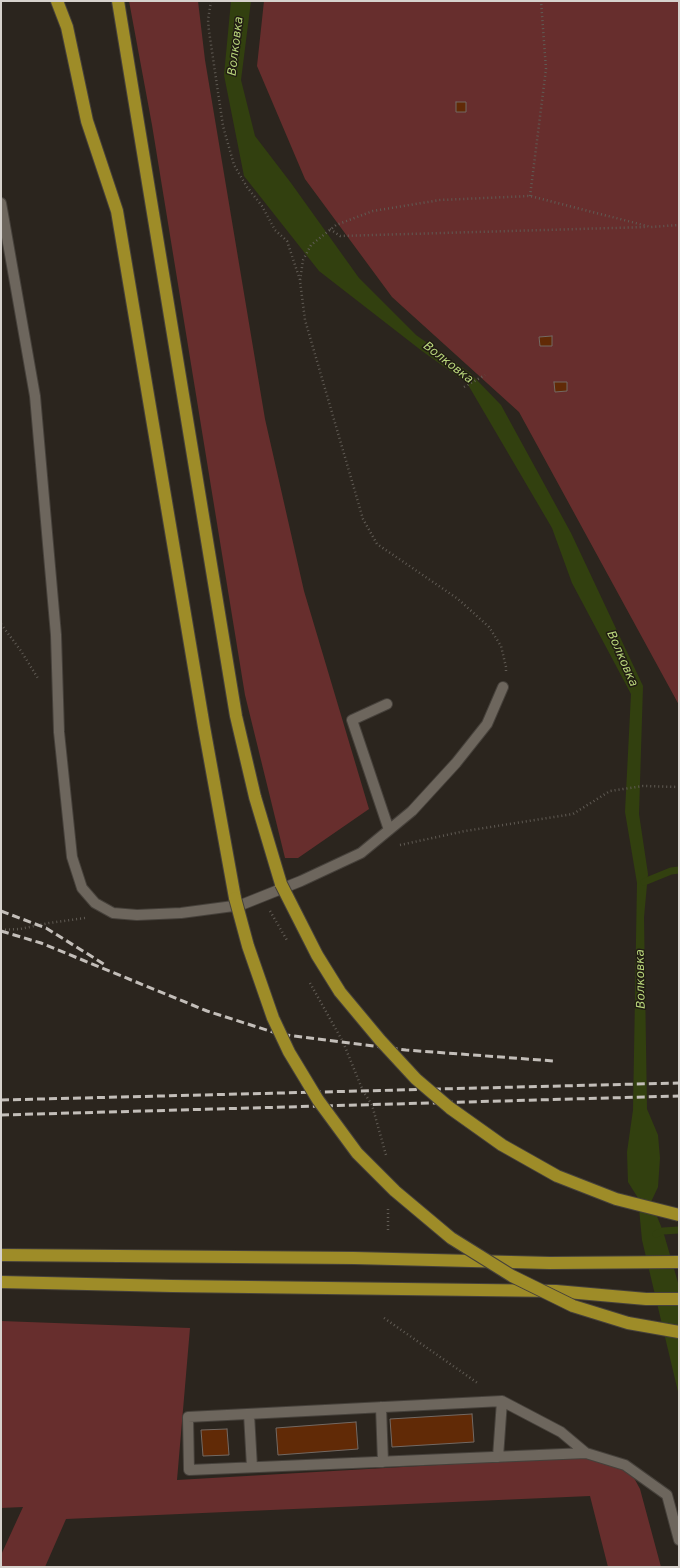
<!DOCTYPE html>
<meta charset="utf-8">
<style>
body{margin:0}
#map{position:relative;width:680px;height:1568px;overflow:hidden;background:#2b251e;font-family:"DejaVu Sans",sans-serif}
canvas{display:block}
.frame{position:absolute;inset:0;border:2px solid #d6d2cd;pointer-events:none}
</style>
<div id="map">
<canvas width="680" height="1568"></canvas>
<div class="frame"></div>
</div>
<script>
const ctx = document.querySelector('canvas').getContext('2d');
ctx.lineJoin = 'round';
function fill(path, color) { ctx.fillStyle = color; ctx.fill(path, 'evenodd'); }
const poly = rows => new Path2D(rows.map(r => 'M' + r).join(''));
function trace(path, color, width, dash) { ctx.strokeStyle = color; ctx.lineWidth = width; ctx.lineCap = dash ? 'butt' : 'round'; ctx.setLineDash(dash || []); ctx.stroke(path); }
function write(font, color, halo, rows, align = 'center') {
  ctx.font = font + ' "DejaVu Sans",sans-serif'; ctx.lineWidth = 3; ctx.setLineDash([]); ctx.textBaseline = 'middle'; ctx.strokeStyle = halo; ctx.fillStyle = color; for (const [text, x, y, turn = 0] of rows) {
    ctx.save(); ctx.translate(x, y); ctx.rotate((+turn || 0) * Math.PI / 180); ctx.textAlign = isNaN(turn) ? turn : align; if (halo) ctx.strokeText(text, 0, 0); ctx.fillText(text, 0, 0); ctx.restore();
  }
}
fill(poly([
 [129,1,198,1,205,60,265,419,304,591,369,809,298,858,285,858,245,695,152,125],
 [264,1,679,1,679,705,519,412,392,297,305,179,257,66],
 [1,1321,190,1328,177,1480,559,1458,605,1458,626,1463,640,1489,661,1567,608,1567,590,1496,66,1519,45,1567,1,1567,1,1555,23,1507,1,1508]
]), '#672e2d');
fill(poly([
 [231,1,251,1,241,80,255,136,291,183,359,278,416,335,470,373,501,405,571,533,643,686,639,814,648,874,644,917,647,1109,658,1135,660,1158,658,1187,651,1202,663,1231,679,1286,679,1396,642,1240,638,1198,628,1182,627,1152,633,1110,637,883,625,812,631,694,572,583,552,528,467,383,422,351,319,271,244,176,224,75]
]), '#32400f');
trace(poly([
 [644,882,671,871,679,870],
 [656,1234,663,1231,679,1230]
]), '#32400f', 7);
const building = poly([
 [456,102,466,102,466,112,456,112,456,102],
 [552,336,552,346,540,346,539,337,552,336],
 [554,382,567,382,567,391,555,392,554,382],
 [472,1414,474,1442,392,1447,390,1419,472,1414],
 [356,1422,358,1449,278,1455,276,1428,356,1422],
 [227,1429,229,1455,203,1456,201,1430,227,1429]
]);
fill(building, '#612a06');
trace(building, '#736963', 1);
const service = poly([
 [1,203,35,396,56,635,59,732,72,857,82,888,95,903,113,913,137,915,181,913,241,905,301,881,361,853,412,811,456,763,487,724,503,687],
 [387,704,352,720,389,830],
 [381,1407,383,1462],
 [249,1414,252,1467],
 [586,1453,561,1432,502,1401,188,1417,189,1470,586,1453,625,1465,667,1495,679,1540],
 [498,1457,502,1401]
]);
const motorway = poly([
 [57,1,67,27,87,121,117,211,204,727,235,898],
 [118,1,236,716,255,797,281,884],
 [1,1255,354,1258,550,1263,679,1262],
 [1,1282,172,1286,556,1291,646,1299,679,1299]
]);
trace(service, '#46413b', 12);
trace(motorway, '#46413b', 14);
trace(poly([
 [211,1,208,20,209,31,223,126,234,165,247,187,262,206,275,230,287,241,300,280],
 [530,196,546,69,541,1],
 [330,229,340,236,647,227],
 [464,387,485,375],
 [1,624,21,651,39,680],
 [506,671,506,667,501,646,489,627,458,599,377,544,363,519,305,320,300,281,303,260,311,245,336,225,373,211,440,200,530,196,651,227,679,225],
 [400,845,465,831,573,814,610,791,643,786,679,787],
 [270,911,288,942],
 [1,930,20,929,49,923,85,918],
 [310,983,343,1042,363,1091,372,1105,386,1155],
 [388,1230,388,1209],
 [384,1318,479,1384]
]), '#605b54', 2.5, [1, 3]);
trace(service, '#6d665d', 10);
trace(motorway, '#9e8c28', 12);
trace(poly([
 [1,911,46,928,107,966],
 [1,931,41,943,207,1011,279,1034,406,1050,554,1061],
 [1,1100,679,1083],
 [1,1115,679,1096]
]), '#c3beb9', 3, [8, 4]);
const motorwayBridge = poly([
 [281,884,317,955,340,992,380,1040,416,1079,450,1108,502,1145,557,1176,616,1199,679,1215],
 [235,898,248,946,273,1018,289,1052,318,1100,357,1153,395,1191,451,1238,512,1276,573,1306,628,1323,679,1332]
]);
trace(motorwayBridge, '#46413b', 14, []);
trace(motorwayBridge, '#9e8c28', 12);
write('italic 12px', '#b8d57a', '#211c14', [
 ["Волковка",236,46,-83],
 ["Волковка",448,363,38],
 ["Волковка",622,659,66],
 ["Волковка",641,979,-91]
]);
</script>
